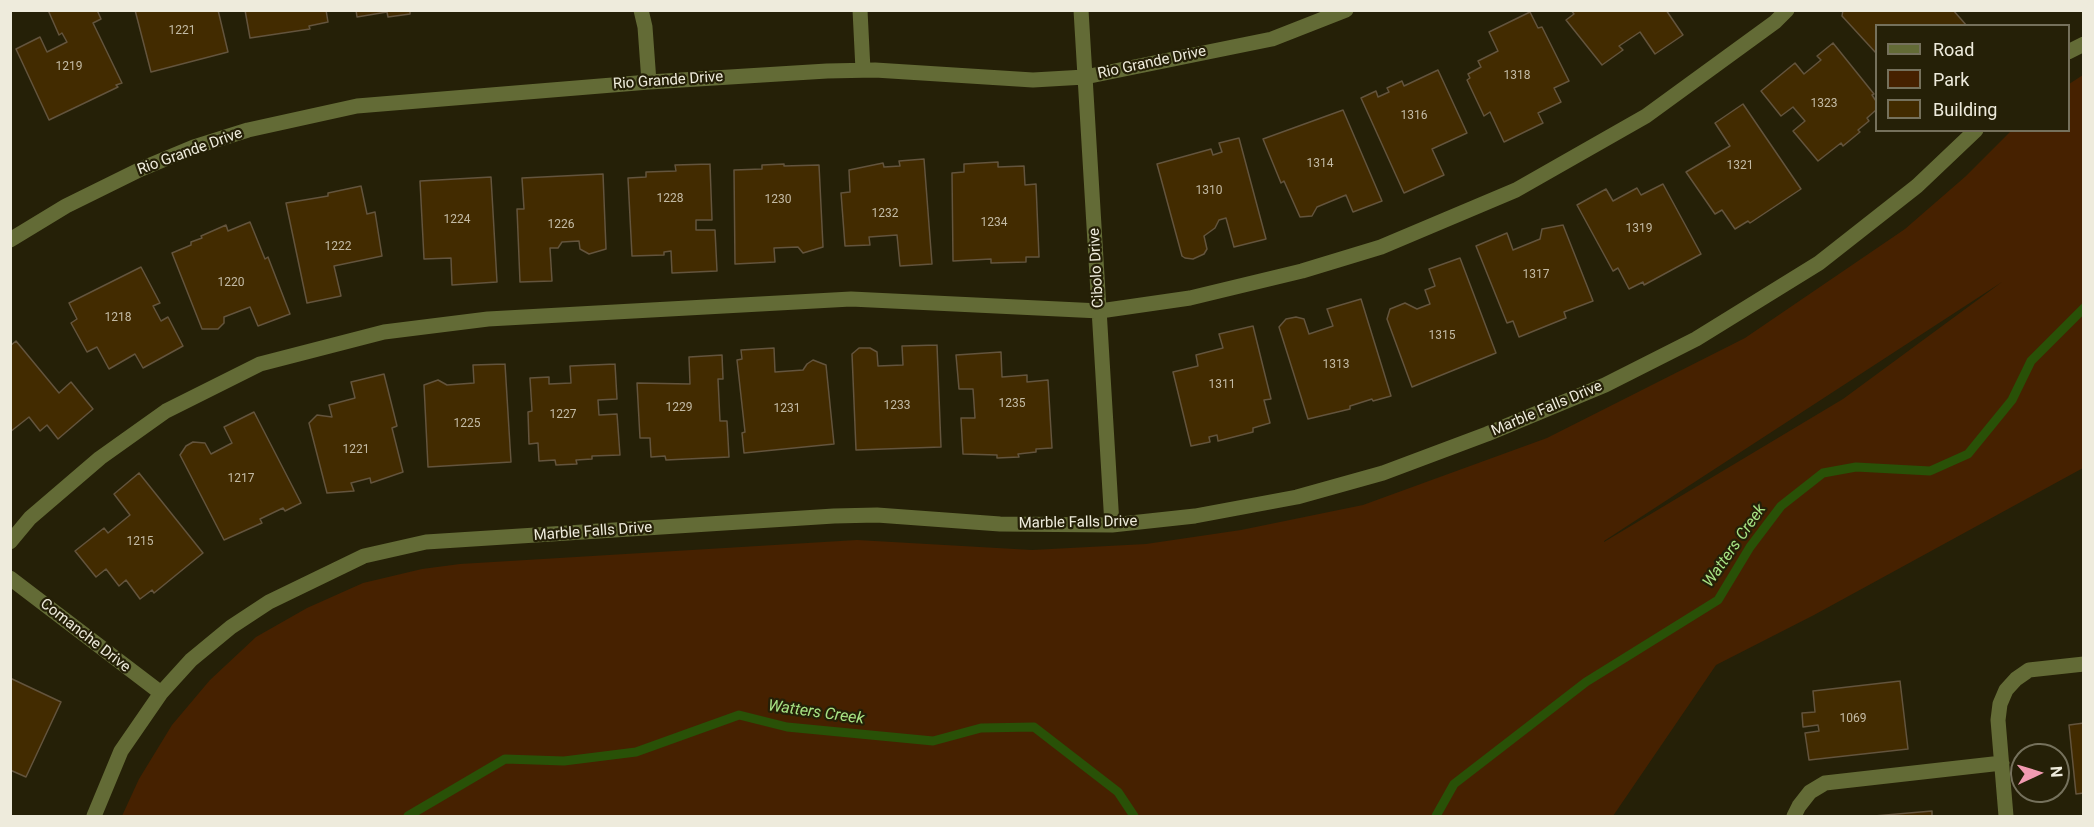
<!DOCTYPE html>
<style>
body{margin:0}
#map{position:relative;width:2094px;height:827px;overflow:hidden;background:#252007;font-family:Roboto,sans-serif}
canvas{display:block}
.frame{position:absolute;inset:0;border:12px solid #eeebdc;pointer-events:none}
.legend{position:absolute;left:1875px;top:24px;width:195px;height:108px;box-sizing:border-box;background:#252007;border:2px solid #75715c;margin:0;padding:8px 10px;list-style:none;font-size:18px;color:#eeebdc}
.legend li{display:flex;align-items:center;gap:12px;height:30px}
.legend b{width:30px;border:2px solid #75715c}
.north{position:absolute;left:2010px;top:743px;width:60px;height:60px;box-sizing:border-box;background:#252007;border:2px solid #75715c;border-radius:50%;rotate:86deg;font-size:16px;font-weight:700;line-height:24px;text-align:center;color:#eeebdc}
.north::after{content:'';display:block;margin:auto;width:21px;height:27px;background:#f19ab1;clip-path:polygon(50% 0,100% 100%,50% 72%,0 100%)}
</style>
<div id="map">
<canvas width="2094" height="827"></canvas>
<div class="frame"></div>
<ul class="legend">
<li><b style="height:8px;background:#636b36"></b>Road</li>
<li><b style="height:16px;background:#462100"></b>Park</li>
<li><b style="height:16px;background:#422b00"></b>Building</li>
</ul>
<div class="north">N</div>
</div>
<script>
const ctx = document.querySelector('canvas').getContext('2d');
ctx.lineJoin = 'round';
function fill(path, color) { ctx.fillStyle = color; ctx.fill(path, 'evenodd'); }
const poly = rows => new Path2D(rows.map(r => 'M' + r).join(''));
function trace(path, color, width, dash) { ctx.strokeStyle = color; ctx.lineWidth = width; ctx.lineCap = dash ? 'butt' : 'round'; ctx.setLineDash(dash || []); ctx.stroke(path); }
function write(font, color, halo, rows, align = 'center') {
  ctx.font = font + ' Roboto,sans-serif'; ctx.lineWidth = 4.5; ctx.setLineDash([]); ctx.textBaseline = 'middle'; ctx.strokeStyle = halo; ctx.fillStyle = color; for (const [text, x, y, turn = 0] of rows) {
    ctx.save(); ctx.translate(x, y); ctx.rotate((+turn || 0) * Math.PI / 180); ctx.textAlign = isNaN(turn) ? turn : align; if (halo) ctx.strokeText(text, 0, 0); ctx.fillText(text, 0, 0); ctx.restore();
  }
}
fill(poly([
 [2083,75,2083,468,1814,615,1716,665,1613,816,122,816,139,779,172,725,210,680,256,637,307,608,363,583,422,569,460,564,857,540,1032,550,1146,544,1241,530,1363,505,1547,438,1745,338,1905,229,1966,176,2011,131,2068,130,2069,84],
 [2002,282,1843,399,1604,542,1604,541]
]), '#462100');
trace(poly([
 [408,816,505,759,564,761,636,752,739,715,787,727,933,741,981,728,1034,727,1118,792,1134,816],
 [1436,816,1454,784,1586,682,1718,600,1750,547,1781,506,1823,473,1856,467,1930,471,1968,454,2012,400,2031,361,2084,308]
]), '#295107', 9);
const building = poly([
 [48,10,97,10,101,19,93,23,122,83,116,85,118,87,49,120,16,49,40,37,47,52,67,42,62,33,59,35,48,10],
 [135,10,218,10,228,52,151,72,135,10],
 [245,10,326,10,328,22,309,26,310,29,250,38,245,10],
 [356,10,410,10,410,14,388,17,387,12,357,17,356,10],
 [1571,10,1666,10,1683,35,1655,54,1640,32,1619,46,1623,50,1602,65,1566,20,1574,14,1571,10],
 [1953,10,1967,26,1876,26,1876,53,1842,16,1843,10,1953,10],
 [1530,12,1538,28,1542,27,1569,81,1554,88,1561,102,1538,113,1543,123,1504,142,1490,112,1484,116,1467,80,1470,78,1468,74,1481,67,1478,61,1498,51,1489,32,1530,12],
 [1833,43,1874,94,1872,95,1876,101,1876,110,1867,118,1869,121,1858,130,1860,132,1843,146,1841,143,1818,161,1793,131,1805,121,1793,107,1781,116,1761,91,1795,63,1804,74,1821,60,1817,56,1833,43],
 [1438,70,1467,133,1432,149,1444,175,1404,193,1361,98,1376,91,1378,97,1389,92,1387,88,1402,81,1404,86,1438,70],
 [1743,104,1801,189,1750,223,1748,221,1735,229,1722,210,1715,214,1686,172,1730,146,1715,123,1743,104],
 [1343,110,1382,201,1353,212,1346,195,1317,207,1312,216,1300,217,1284,181,1281,183,1263,139,1343,110],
 [1239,138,1266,239,1234,247,1226,218,1219,220,1215,228,1204,236,1207,249,1204,254,1193,259,1185,258,1182,256,1157,164,1211,149,1213,155,1222,152,1219,143,1239,138],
 [924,159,932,264,900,266,897,235,869,237,870,245,845,246,841,193,850,192,849,170,883,163,884,167,900,166,899,161,924,159],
 [998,162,998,167,1024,166,1025,185,1036,184,1039,257,1026,257,1026,262,991,263,991,259,953,261,952,173,964,172,964,164,998,162],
 [710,164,712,220,696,220,696,230,715,230,717,271,672,273,671,251,664,252,664,255,632,256,628,178,646,177,646,172,676,171,675,165,710,164],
 [784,164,784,166,819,165,823,247,803,253,798,247,774,248,775,262,735,264,734,170,762,169,762,165,784,164],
 [603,174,606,249,589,254,580,249,579,241,562,242,558,248,550,248,552,281,520,282,517,209,524,209,522,178,603,174],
 [491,177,497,282,452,285,451,258,424,259,420,181,491,177],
 [1663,184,1701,254,1644,285,1643,282,1629,289,1618,268,1613,271,1577,205,1606,189,1613,201,1637,188,1641,195,1663,184],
 [361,186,367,214,375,212,382,256,334,266,341,296,307,303,286,203,328,196,328,193,361,186],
 [250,222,265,259,268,257,290,314,258,326,250,307,224,317,224,323,218,329,202,329,172,253,191,245,191,242,202,238,201,236,226,225,228,231,250,222],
 [1563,225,1593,301,1564,312,1566,318,1519,337,1513,321,1507,323,1476,246,1507,233,1513,250,1540,239,1542,229,1563,225],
 [1460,258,1496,353,1412,387,1387,319,1390,309,1405,303,1417,309,1430,304,1425,290,1435,286,1429,269,1460,258],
 [141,267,160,303,153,306,161,321,168,317,183,346,143,368,135,354,109,369,97,347,87,352,71,323,77,319,69,303,141,267],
 [1361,299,1391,396,1373,401,1372,399,1350,406,1350,409,1308,419,1279,327,1286,319,1296,317,1304,319,1309,334,1333,326,1327,309,1361,299],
 [1253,326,1271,399,1264,400,1270,423,1253,428,1253,432,1218,441,1217,435,1209,437,1210,442,1191,446,1173,372,1198,366,1196,355,1223,348,1219,334,1253,326],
 [16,341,59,393,71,382,93,409,58,439,47,425,40,431,29,417,10,432,10,346,16,341],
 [937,345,941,447,856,450,852,354,859,348,870,348,877,352,878,366,903,365,902,346,937,345],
 [774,348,775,372,803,370,807,364,813,360,826,365,834,444,744,453,742,433,745,432,737,360,742,359,741,350,774,348],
 [1001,352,1002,377,1027,375,1027,382,1048,380,1052,448,1036,449,1036,452,1018,454,1019,457,997,458,997,455,963,454,961,418,975,418,973,389,959,389,956,355,1001,352],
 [722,355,723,379,718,379,720,421,727,421,729,457,666,460,665,456,651,457,650,438,640,438,637,383,690,384,689,357,722,355],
 [505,364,511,462,428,467,424,385,438,380,447,385,474,383,473,365,505,364],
 [615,364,617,399,598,400,599,415,617,414,620,455,592,456,592,459,576,460,577,464,556,465,555,460,539,461,538,443,529,444,528,412,532,411,530,378,549,377,549,384,571,383,570,366,615,364],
 [384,374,397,426,392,428,403,472,371,483,370,478,351,483,354,491,327,493,309,423,317,415,332,417,329,405,355,398,351,382,384,374],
 [254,412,301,503,285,511,283,508,260,519,262,523,224,540,180,455,186,446,193,442,205,443,211,454,232,443,224,427,254,412],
 [139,473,203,553,154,593,152,590,140,599,126,580,119,586,106,569,96,577,75,551,104,528,108,533,130,515,114,494,139,473],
 [10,678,61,702,26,777,10,770,10,678],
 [1900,681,1908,749,1809,760,1805,733,1819,731,1818,725,1803,727,1802,713,1815,712,1813,691,1900,681],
 [2084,723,2084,793,2076,794,2069,725,2084,723],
 [1932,811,1932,816,1874,816,1932,811]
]);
fill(building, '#422b00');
trace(building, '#63543d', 1.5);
trace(poly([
 [641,10,645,27,649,82],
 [860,10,863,70],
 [1081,10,1112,525],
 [2068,52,2084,44],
 [10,240,66,206,141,169,194,147,248,130,357,106,649,82,827,71,875,70,1033,80,1085,77,1272,39,1346,10],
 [10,542,30,518,100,458,166,411,260,364,384,332,488,319,851,299,1100,311,1190,298,1302,271,1381,247,1516,190,1646,116,1775,22,1787,10],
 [10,578,161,693],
 [94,816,121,751,161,693,191,660,231,627,269,602,364,556,426,542,834,516,877,515,1000,524,1112,525,1195,516,1297,497,1383,473,1487,434,1605,385,1696,339,1819,263,1917,186,1976,130],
 [1794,816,1799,806,1810,792,1825,783,2002,763],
 [2006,816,1998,720,2000,704,2006,690,2016,679,2029,670,2084,664]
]), '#636b36', 15);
write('12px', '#c3bba5', null, [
 ["1221",182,31],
 ["1219",69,67],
 ["1318",1517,76],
 ["1323",1824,104],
 ["1316",1414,116],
 ["1314",1320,164],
 ["1321",1740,166],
 ["1310",1209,191],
 ["1228",670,199],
 ["1230",778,200],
 ["1232",885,214],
 ["1224",457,220],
 ["1234",994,223],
 ["1226",561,225],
 ["1319",1639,229],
 ["1222",338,247],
 ["1317",1536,275],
 ["1220",231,283],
 ["1218",118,318],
 ["1315",1442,336],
 ["1313",1336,365],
 ["1311",1222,385],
 ["1235",1012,404],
 ["1233",897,406],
 ["1229",679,408],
 ["1231",787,409],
 ["1227",563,415],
 ["1225",467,424],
 ["1221",356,450],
 ["1217",241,479],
 ["1215",140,542],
 ["1069",1853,719]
]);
write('15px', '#eeebdc', '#252007', [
 ["Rio Grande Drive",1152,63,-12],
 ["Rio Grande Drive",668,81,-4],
 ["Rio Grande Drive",190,152,-20],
 ["Cibolo Drive",1097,268,-93],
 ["Marble Falls Drive",1547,409,-23],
 ["Marble Falls Drive",1078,523,-1],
 ["Marble Falls Drive",593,532,-4],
 ["Comanche Drive",85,636,38]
]);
write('italic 16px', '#a7e384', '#252007', [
 ["Watters Creek",1735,546,-55],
 ["Watters Creek",816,713,8]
]);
</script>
